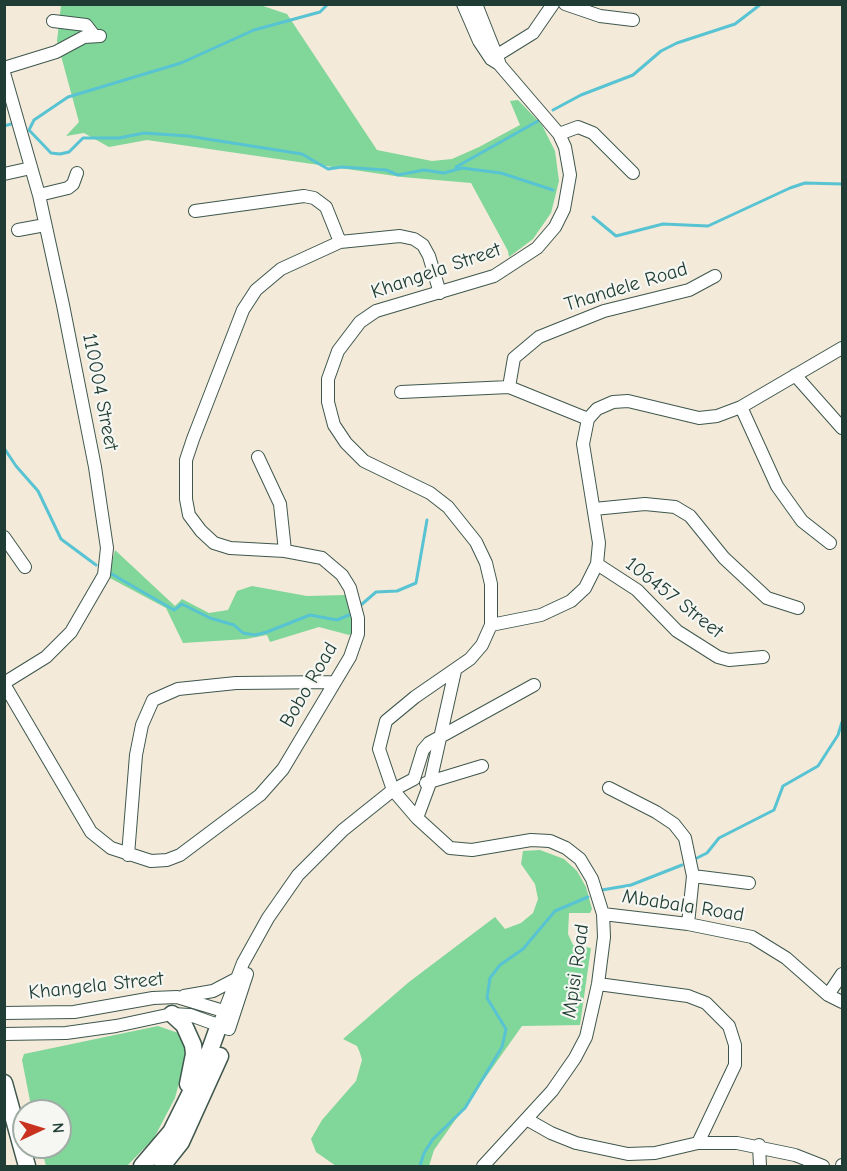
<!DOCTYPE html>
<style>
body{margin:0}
#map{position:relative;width:847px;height:1171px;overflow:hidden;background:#f3ead9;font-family:"Comic Neue",sans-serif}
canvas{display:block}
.frame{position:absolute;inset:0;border:6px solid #1f3d34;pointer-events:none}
.north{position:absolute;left:12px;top:1099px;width:60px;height:60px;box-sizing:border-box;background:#f6f6f2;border:2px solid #a0aca6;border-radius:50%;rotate:86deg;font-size:16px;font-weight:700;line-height:24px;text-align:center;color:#1f3d34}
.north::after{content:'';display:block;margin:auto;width:21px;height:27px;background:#c8321e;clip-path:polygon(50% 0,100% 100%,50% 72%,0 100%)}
</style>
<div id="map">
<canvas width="847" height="1171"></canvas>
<div class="frame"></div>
<div class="north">N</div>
</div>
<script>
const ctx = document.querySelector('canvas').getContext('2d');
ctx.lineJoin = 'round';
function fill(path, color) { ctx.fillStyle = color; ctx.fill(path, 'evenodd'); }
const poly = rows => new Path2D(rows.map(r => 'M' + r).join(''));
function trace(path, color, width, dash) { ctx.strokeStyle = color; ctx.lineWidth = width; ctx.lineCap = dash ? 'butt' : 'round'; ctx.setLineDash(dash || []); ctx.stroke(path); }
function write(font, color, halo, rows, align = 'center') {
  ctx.font = font + ' "Comic Neue",sans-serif'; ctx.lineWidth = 4.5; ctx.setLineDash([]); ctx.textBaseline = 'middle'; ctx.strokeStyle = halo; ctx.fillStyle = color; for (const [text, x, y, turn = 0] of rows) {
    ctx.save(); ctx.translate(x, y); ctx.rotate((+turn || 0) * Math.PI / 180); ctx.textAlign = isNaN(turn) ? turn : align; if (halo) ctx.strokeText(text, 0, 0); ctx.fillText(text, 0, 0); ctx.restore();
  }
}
fill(poly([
 [61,5,260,5,287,14,377,150,432,161,452,159,479,147,520,125,510,101,518,100,542,125,555,151,559,181,551,213,533,239,509,257,508,251,471,183,402,177,147,140,109,147,84,133,66,136,79,122,57,41],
 [115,550,175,606,182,599,209,613,228,610,237,591,252,586,307,596,346,595,352,619,353,633,349,635,319,627,270,642,267,635,246,639,183,643,166,608,108,577],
 [540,850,564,859,577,871,586,887,592,909,590,913,569,913,568,934,573,945,591,948,580,1025,522,1026,434,1150,429,1166,336,1166,316,1152,311,1139,322,1120,356,1081,362,1060,360,1053,357,1046,343,1039,409,982,495,917,505,929,521,923,533,913,538,899,535,884,521,864,523,851],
 [158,1026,181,1034,187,1053,175,1098,154,1138,127,1166,46,1166,41,1147,60,1147,60,1111,32,1111,22,1060,24,1054]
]), '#81d699');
trace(poly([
 [328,4,320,12,254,30,181,63,68,97,34,120,29,130,51,153,60,154,69,152,83,138,119,138,144,133,188,136,302,154,328,169,342,167,386,170,398,175,424,170,444,173,462,168,501,173,553,190],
 [553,110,581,95,633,75,661,51,677,43,735,24,761,4],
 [4,126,11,124],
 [456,167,538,121],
 [593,217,616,236,663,224,708,226,790,188,805,183,842,184],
 [4,448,16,466,38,491,61,539,96,565],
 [110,573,174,610,182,604,210,618,234,625,243,633,255,635,267,632,310,615,337,620,349,615],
 [361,605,376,592,397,591,416,583,427,520],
 [697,858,707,853,719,838,774,810,783,786,818,766,838,735,842,722],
 [602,890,631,885,682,865],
 [420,1166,424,1153,433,1139,465,1108,502,1047,506,1029,487,998,490,978,500,965,523,949,555,911,588,897]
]), '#58c3d2', 3);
const minor = poly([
 [463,4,479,41,491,59,499,64,559,134,565,147,570,175,564,209,555,227,537,248,494,276,376,311,360,322,338,351,328,379,328,402,334,425,346,443,364,461,430,493,448,507,476,542,486,563,491,584,491,625,482,645,470,659,415,697,386,721,379,749,393,790,417,818,450,848,472,850,531,840,550,841,566,848,580,859,592,879,603,914,604,937,598,984,586,1037,575,1058,552,1091,483,1166],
 [476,4,499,62],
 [565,4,600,16,633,20],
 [53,21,86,25,93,34],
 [491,59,533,33,553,4],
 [4,68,56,52,84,37,100,36],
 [4,73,39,195,63,305,95,467,107,548,104,575,71,632,46,657,4,683],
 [559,134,578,127,593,133,633,173],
 [4,174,31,168],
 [39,195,68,188,73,184,77,173],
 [195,211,304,196,314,198,326,207,340,242],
 [18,230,45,225],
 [795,375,842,428],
 [509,387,514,358,539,337,604,311,689,290,715,276],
 [401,392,509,387,588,419],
 [741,407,777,486,802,521,830,543],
 [258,457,280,504,285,551],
 [594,509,645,504,675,507,690,516,724,558,767,598,798,608],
 [4,537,25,567],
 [597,564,637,590,677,631,718,657,729,660,763,657],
 [491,625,541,615,571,601,585,588,597,564,599,543,583,444,588,419,597,409,613,402,628,401,699,418,717,416,741,407,842,348],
 [4,684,91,832,111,848,151,861,167,860,180,855,260,795,283,769,350,657,358,634,358,618,350,588,342,575,322,558,285,551,230,548,214,543,201,531,189,515,186,499,186,460,193,439,243,310,256,290,281,269,340,242,400,236,414,239,423,245,429,256,440,293],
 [426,783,482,766],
 [609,788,656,812,674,824,685,838,693,876,688,924],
 [417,818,430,783,455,671],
 [128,855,136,755,142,725,153,700,178,689,236,683,334,682],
 [693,876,749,883],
 [603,914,688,924,752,937,786,958,828,995,842,1002],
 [598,984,688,996,706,1003,729,1026,735,1045,735,1065,698,1143],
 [828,995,842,974],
 [184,996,213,991,236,979],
 [4,1013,74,1012,153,998,177,997,230,1013],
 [219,1025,243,963,268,918,298,875,343,830,393,790,414,779,423,750,429,743,534,685],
 [4,1034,66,1033,116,1026,172,1014,190,1015,229,1029,247,974],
 [528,1120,551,1133,576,1143,628,1154,655,1153,698,1143,737,1143,795,1155,823,1166],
 [759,1145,760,1166],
 [842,1166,842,1165]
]);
const major = poly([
 [172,1014,184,1025,193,1045,194,1054,188,1084],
 [4,1083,27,1166],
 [142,1166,171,1132,205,1064,219,1025],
 [162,1166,181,1142,220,1056]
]);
trace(minor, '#3f574d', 14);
trace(major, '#3f574d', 19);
trace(minor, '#fff', 12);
trace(major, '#fff', 16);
write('20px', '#1f3d34', '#f6f6f2', [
 ["Khangela Street",436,271,-19],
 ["Thandele Road",626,287,-17],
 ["110004 Street",100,392,79],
 ["106457 Street",674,598,38],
 ["Bobo Road",309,685,-60],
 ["Mbabala Road",683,906,9],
 ["Mpisi Road",576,971,-82],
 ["Khangela Street",96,986,-6]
]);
</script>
